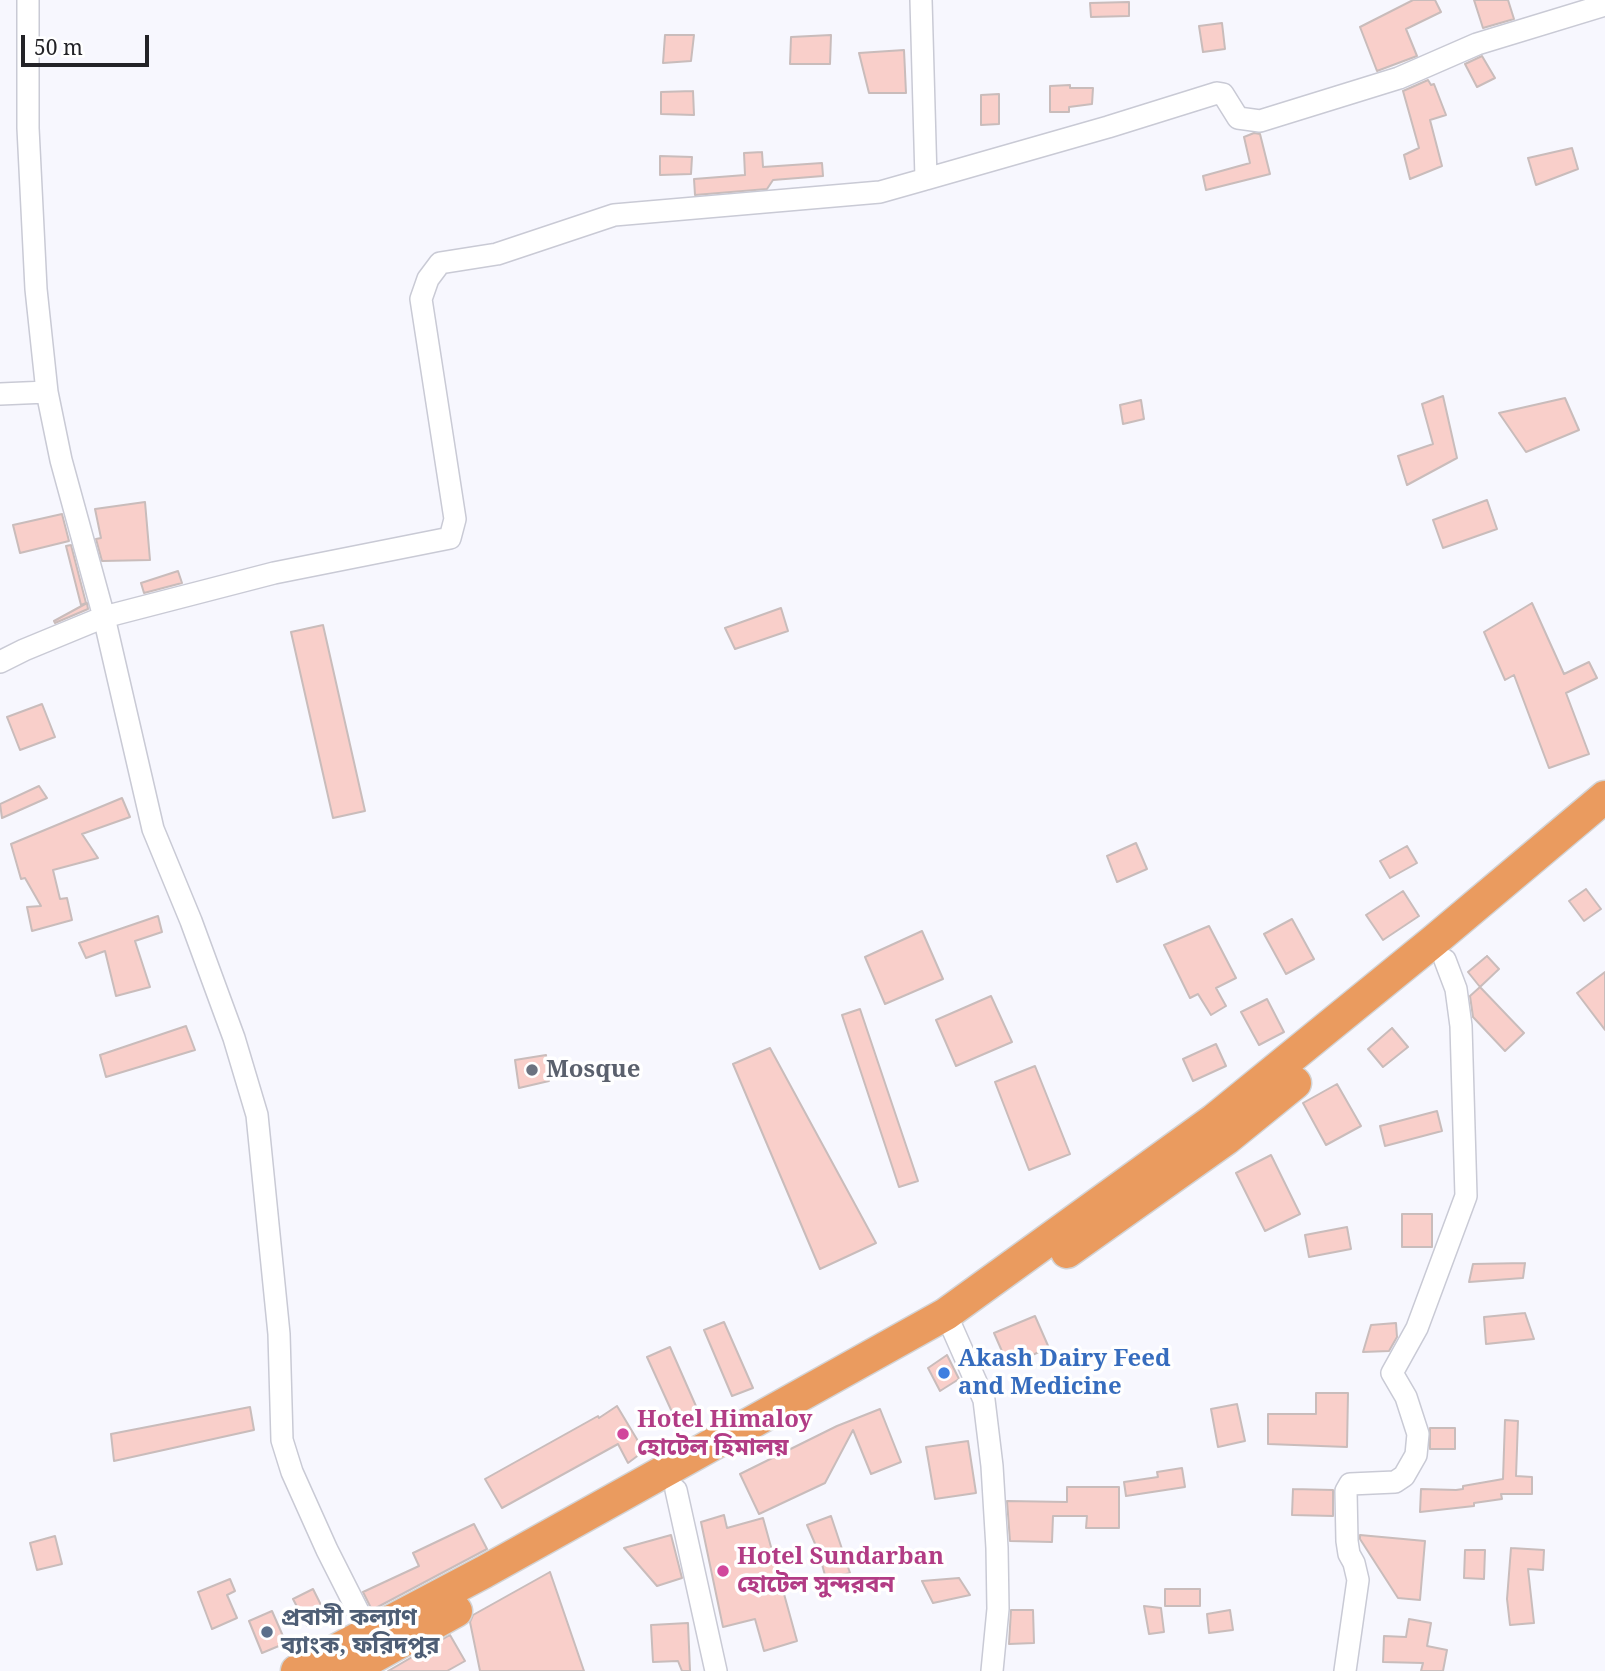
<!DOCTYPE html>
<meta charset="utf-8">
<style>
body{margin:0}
#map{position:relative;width:1605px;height:1671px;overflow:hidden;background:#f7f7fe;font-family:"Noto Serif",serif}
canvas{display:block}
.scale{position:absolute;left:21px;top:35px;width:128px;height:32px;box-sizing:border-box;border:4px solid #232327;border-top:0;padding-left:9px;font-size:21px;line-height:24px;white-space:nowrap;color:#232327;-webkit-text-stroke:5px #fff;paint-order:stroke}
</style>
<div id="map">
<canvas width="1605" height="1671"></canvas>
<div class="scale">50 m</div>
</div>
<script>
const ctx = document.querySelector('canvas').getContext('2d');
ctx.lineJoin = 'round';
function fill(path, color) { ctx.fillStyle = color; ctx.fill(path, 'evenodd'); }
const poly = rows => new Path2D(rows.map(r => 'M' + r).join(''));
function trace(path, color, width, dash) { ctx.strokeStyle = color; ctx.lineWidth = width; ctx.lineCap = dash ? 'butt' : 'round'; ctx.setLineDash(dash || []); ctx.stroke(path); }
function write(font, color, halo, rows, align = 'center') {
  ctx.font = font + ' "Noto Serif","Noto Sans Bengali",serif'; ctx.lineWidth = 7; ctx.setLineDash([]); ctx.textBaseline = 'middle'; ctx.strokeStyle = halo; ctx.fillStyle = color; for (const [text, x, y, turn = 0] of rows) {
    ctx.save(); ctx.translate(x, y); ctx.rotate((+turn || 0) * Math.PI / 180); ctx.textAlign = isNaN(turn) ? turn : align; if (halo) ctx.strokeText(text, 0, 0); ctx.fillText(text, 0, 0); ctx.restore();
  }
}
const building = poly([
 [1413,0,1435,0,1441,12,1406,29,1417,56,1377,71,1360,27,1413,0],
 [1474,0,1508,0,1514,19,1483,28,1474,0],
 [1129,2,1129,16,1091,17,1090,3,1129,2],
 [1222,23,1225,49,1203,52,1199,26,1222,23],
 [665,35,694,35,691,61,663,63,665,35],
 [831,35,830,64,790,64,791,37,831,35],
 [904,50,906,93,869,93,859,53,904,50],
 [1482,56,1495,78,1477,87,1465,64,1482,56],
 [1428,80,1431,85,1434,84,1446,115,1430,120,1442,166,1410,179,1404,155,1419,148,1403,91,1428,80],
 [1070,85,1070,88,1093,88,1092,104,1069,107,1069,112,1050,112,1050,86,1070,85],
 [693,91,694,115,661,114,661,92,693,91],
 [999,94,999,124,981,125,981,95,999,94],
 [1254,133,1260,134,1270,174,1206,190,1203,176,1250,163,1244,137,1254,133],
 [1572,148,1578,169,1536,185,1528,158,1572,148],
 [762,152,763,167,822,163,823,176,773,180,767,189,695,195,694,179,745,175,744,153,762,152],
 [660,156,692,157,691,174,660,175,660,156],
 [1443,396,1457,458,1407,485,1398,456,1433,444,1422,404,1443,396],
 [1565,398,1579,430,1526,452,1499,413,1565,398],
 [1141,400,1144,419,1123,424,1120,405,1141,400],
 [1487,500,1497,529,1443,548,1433,520,1487,500],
 [145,502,150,560,102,561,96,539,101,538,95,509,145,502],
 [62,514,69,541,20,553,13,525,62,514],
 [71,545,86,603,81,605,66,546,71,545],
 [178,571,182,583,144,593,141,583,178,571],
 [87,603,88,609,55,623,54,621,87,603],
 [1532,603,1564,674,1589,662,1597,678,1566,693,1589,754,1549,768,1514,675,1505,680,1484,632,1532,603],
 [781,608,788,631,735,649,725,628,781,608],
 [323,625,365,811,333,818,291,632,323,625],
 [42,704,55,737,20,750,7,717,42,704],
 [39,786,47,798,2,818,0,804,39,786],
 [122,798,130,817,82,834,98,858,53,870,60,899,67,898,72,920,32,931,27,907,41,906,25,878,21,879,11,844,122,798],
 [1136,843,1147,869,1117,882,1107,856,1136,843],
 [1407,846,1417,863,1390,878,1380,861,1407,846],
 [1586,889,1601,909,1584,921,1569,901,1586,889],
 [1403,891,1419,916,1383,940,1366,915,1403,891],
 [158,916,162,932,135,941,150,987,116,996,105,951,86,958,79,943,158,916],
 [1292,919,1314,959,1286,974,1264,934,1292,919],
 [1209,926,1236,978,1216,988,1226,1006,1211,1015,1198,994,1190,998,1164,945,1209,926],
 [922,931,943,979,885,1004,865,957,922,931],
 [1487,956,1499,969,1480,987,1468,972,1487,956],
 [1605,972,1605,1030,1577,993,1605,972],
 [1480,987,1524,1033,1505,1051,1473,1017,1470,996,1480,987],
 [991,996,1012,1042,956,1066,936,1020,991,996],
 [1267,999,1284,1032,1259,1045,1241,1012,1267,999],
 [860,1009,918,1181,899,1187,842,1015,860,1009],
 [186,1026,195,1050,106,1077,100,1055,186,1026],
 [1392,1028,1408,1047,1383,1067,1368,1049,1392,1028],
 [1216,1044,1226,1066,1193,1081,1183,1059,1216,1044],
 [770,1048,876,1243,820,1269,733,1064,770,1048],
 [546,1055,549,1081,519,1088,515,1060,546,1055],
 [1035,1066,1070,1154,1029,1170,995,1082,1035,1066],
 [1337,1084,1361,1126,1326,1145,1303,1103,1337,1084],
 [1437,1111,1442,1131,1385,1146,1380,1126,1437,1111],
 [1271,1155,1300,1214,1265,1231,1236,1173,1271,1155],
 [1402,1214,1432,1214,1432,1247,1402,1247,1402,1214],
 [1347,1227,1351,1249,1309,1257,1305,1235,1347,1227],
 [1525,1263,1523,1278,1469,1282,1473,1264,1525,1263],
 [1525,1313,1534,1339,1486,1344,1484,1317,1525,1313],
 [1035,1316,1049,1348,1008,1365,994,1333,1035,1316],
 [724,1322,753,1388,732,1396,704,1330,724,1322],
 [1396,1323,1397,1337,1389,1351,1363,1352,1371,1325,1396,1323],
 [670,1347,699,1413,677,1423,647,1357,670,1347],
 [947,1355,959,1379,940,1391,928,1368,947,1355],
 [1316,1393,1348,1393,1347,1447,1268,1444,1268,1414,1316,1414,1316,1393],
 [1237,1404,1245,1441,1218,1447,1211,1409,1237,1404],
 [617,1406,644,1451,628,1463,618,1444,502,1508,485,1479,598,1416,599,1418,617,1406],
 [250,1407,254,1430,114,1461,111,1434,250,1407],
 [880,1409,901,1462,871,1474,853,1430,825,1483,759,1514,740,1474,837,1426,880,1409],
 [1505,1420,1518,1421,1516,1476,1532,1477,1532,1494,1501,1494,1502,1499,1474,1503,1474,1506,1420,1512,1421,1489,1456,1490,1463,1489,1463,1486,1503,1479,1505,1420],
 [1430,1428,1455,1428,1455,1449,1430,1449,1430,1428],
 [968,1441,976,1493,935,1499,926,1447,968,1441],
 [1182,1468,1185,1487,1126,1496,1124,1482,1158,1477,1157,1472,1182,1468],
 [1067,1487,1119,1487,1119,1528,1086,1528,1087,1516,1053,1516,1052,1542,1010,1541,1007,1501,1067,1502,1067,1487],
 [1293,1489,1333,1490,1333,1516,1292,1515,1293,1489],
 [724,1515,727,1528,763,1518,797,1641,764,1651,755,1619,723,1627,701,1522,724,1515],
 [831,1516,850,1573,826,1579,817,1546,816,1546,807,1525,831,1516],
 [474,1524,487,1549,372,1610,363,1592,419,1566,413,1553,474,1524],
 [671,1535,682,1578,657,1586,624,1548,671,1535],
 [1360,1535,1425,1541,1420,1600,1398,1598,1360,1539,1360,1535],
 [55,1536,62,1564,37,1570,30,1543,55,1536],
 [1511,1548,1544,1550,1543,1570,1528,1569,1534,1623,1510,1625,1507,1599,1511,1548],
 [1465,1550,1485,1550,1484,1579,1464,1578,1465,1550],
 [550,1572,584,1671,480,1671,470,1622,473,1615,550,1572],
 [959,1578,970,1595,933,1603,922,1581,959,1578],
 [230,1579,235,1591,227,1595,237,1618,212,1629,198,1592,230,1579],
 [313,1589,327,1617,307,1626,293,1599,313,1589],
 [1165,1589,1200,1589,1200,1606,1165,1606,1165,1589],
 [1144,1606,1161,1608,1164,1632,1149,1634,1144,1606],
 [1011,1610,1033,1610,1034,1643,1009,1644,1011,1610],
 [1230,1610,1233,1630,1209,1633,1207,1614,1230,1610],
 [272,1611,286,1643,262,1653,249,1621,272,1611],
 [1409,1619,1431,1623,1427,1646,1447,1650,1443,1671,1421,1671,1423,1663,1383,1662,1384,1636,1406,1637,1409,1619],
 [688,1623,690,1671,682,1671,678,1661,653,1662,651,1625,688,1623],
 [450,1635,465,1661,447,1671,388,1671,450,1635]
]);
fill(building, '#f9cfca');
trace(building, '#c9bcbb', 2);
const minor = poly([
 [926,179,1108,127,1217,93,1223,94,1238,118,1260,121,1399,78,1477,44,1605,5],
 [0,394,47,392],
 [0,662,24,650,104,617,61,460,47,392,36,289,28,128,28,0],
 [946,1314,984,1400,992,1466,997,1548,998,1609,992,1671],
 [676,1490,716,1671],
 [369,1633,327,1550,292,1472,282,1440,279,1334,257,1115,234,1038,191,921,153,829,104,617,274,573,450,538,455,519,421,299,428,279,440,263,497,254,614,215,880,192,926,179,921,0],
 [1345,1671,1358,1580,1354,1563,1349,1554,1347,1541,1346,1491,1350,1484,1395,1482,1404,1476,1416,1455,1418,1434,1406,1397,1392,1373,1417,1328,1466,1196,1461,1026,1456,989,1445,960]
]);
const highway = poly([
 [1067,1252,1226,1139,1295,1083],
 [297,1671,484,1572,946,1314,1214,1120,1435,940,1605,797],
 [348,1671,456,1611]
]);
trace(minor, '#c9cad5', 24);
trace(highway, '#d3d3d4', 35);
trace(minor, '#fff', 21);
trace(highway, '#ea9b5f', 32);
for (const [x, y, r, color] of [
 [532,1070,7,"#6b7280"],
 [944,1373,7,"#3f7fe0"],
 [623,1434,7,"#d1479c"],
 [723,1571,7,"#d1479c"],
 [267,1632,7,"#5c6f8a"]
]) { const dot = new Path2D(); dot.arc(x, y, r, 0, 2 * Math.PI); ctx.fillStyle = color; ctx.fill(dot); trace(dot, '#fff', 2.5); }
write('bold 24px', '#5b616d', '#fff', [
 ["Mosque",546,1070]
], 'left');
write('bold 24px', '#366cbe', '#fff', [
 ["Akash Dairy Feed",958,1359],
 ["and Medicine",958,1387]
], 'left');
write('bold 24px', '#b23c85', '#fff', [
 ["Hotel Himaloy",637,1420],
 ["হোটেল হিমালয়",637,1448],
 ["Hotel Sundarban",737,1557],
 ["হোটেল সুন্দরবন",737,1585]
], 'left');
write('bold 24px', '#4e5e75', '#fff', [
 ["প্রবাসী কল্যাণ",281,1618],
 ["ব্যাংক, ফরিদপুর",281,1646]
], 'left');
</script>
